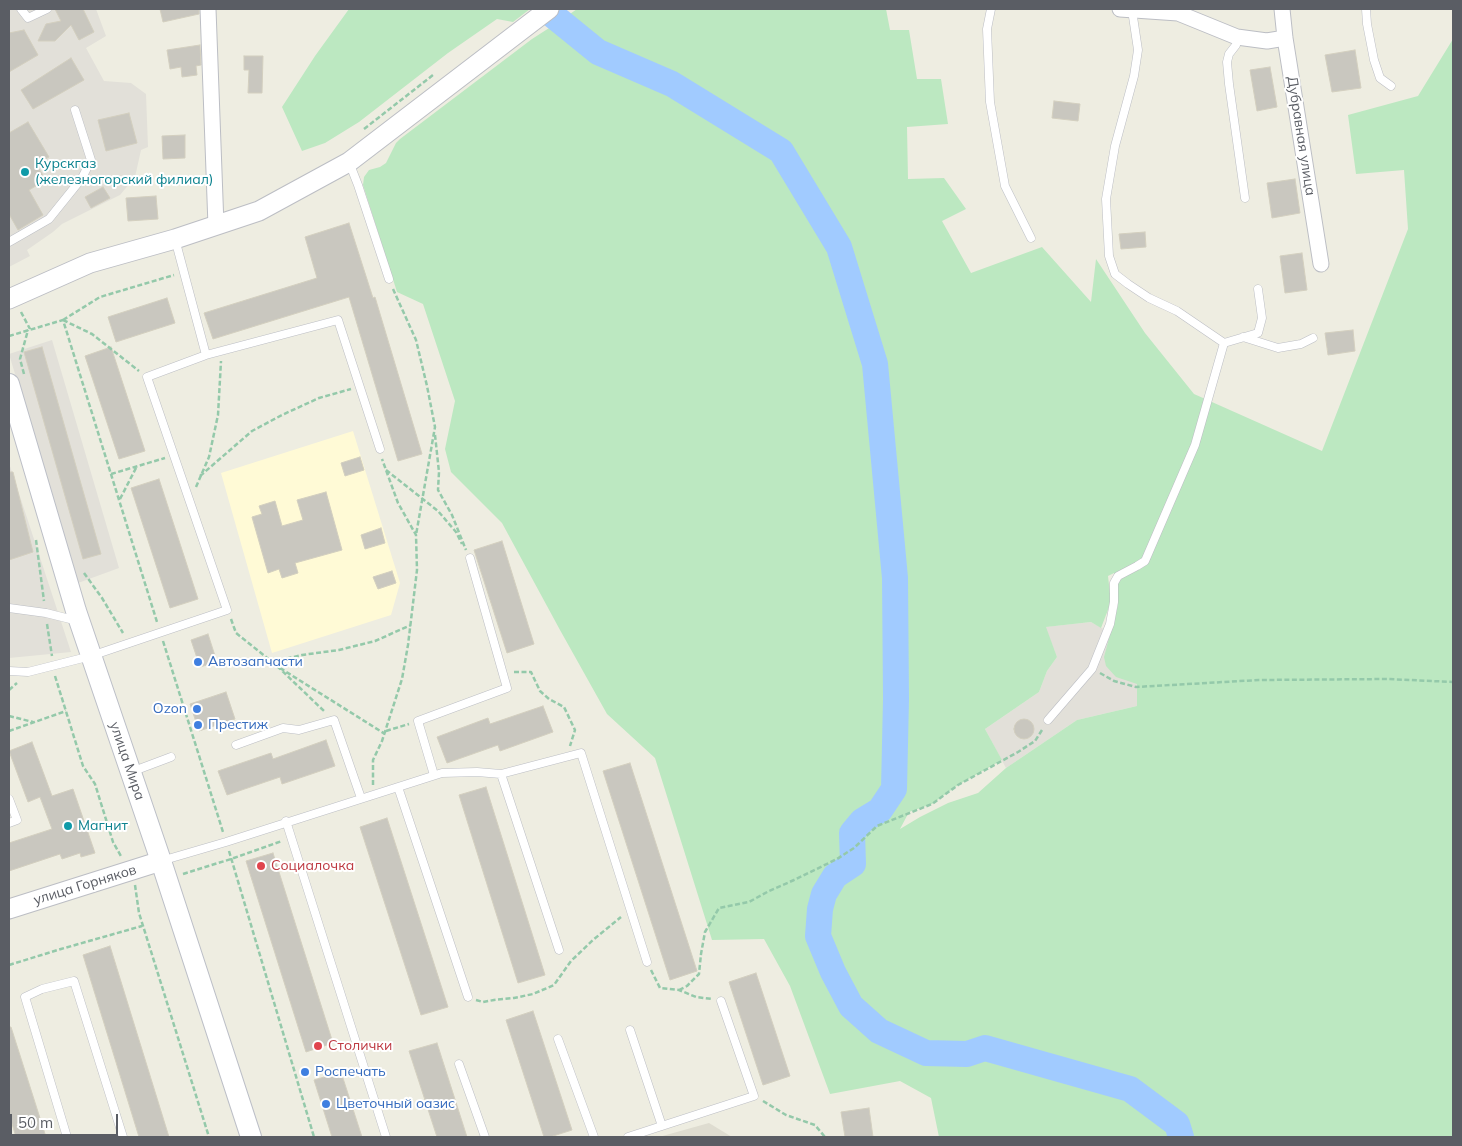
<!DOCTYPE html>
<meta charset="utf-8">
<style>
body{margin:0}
#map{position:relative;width:1462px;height:1146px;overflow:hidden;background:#eeede1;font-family:Mulish,sans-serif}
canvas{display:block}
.frame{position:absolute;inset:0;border:10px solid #5a5d64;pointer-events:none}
.scale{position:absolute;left:10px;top:1114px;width:108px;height:22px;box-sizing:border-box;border:2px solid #5a5d64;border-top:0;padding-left:6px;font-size:15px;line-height:18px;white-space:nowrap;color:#5a5d64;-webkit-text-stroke:4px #fff;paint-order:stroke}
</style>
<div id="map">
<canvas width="1462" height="1146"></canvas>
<div class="frame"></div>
<div class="scale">50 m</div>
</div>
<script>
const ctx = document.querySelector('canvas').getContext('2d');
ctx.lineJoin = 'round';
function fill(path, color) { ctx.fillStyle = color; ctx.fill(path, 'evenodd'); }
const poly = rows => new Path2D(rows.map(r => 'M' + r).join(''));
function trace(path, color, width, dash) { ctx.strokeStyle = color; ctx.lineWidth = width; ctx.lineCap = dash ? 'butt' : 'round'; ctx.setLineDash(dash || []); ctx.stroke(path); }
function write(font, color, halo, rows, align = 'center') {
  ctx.font = font + ' Mulish,sans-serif'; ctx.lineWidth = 4; ctx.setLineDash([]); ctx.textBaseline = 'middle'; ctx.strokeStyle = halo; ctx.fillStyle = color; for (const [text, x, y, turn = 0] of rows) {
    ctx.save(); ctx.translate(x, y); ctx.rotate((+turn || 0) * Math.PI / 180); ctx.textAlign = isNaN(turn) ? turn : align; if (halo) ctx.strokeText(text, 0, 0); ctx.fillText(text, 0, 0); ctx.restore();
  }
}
fill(poly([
 [353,431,400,583,391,615,272,653,221,473]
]), '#fffad6');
fill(poly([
 [9,9,96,9,106,36,86,48,104,81,131,83,146,94,148,147,141,150,135,177,120,195,62,224,53,232,27,250,30,256,9,267],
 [52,340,119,568,78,583,9,354],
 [9,463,71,652,9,658],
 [1091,622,1138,648,1137,706,1077,720,1006,768,985,729,1039,692,1047,671,1057,657,1045,627]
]), '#e2e0d9');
fill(poly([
 [709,1123,732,1137,659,1137]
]), '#dedcd0');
fill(poly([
 [349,9,530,9,513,22,497,19,448,53,359,122,325,143,302,151,282,107,315,56],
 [577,9,886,9,890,30,909,30,917,79,941,79,948,124,907,127,908,179,944,178,966,209,942,221,971,273,1042,247,1091,302,1096,259,1145,333,1194,394,1322,451,1408,229,1404,170,1356,174,1348,115,1418,96,1453,39,1453,1137,939,1137,931,1098,900,1081,830,1094,790,986,764,939,712,940,655,758,607,714,560,630,502,523,451,472,445,449,455,401,423,304,397,292,363,185,364,177,369,170,380,167,386,163,396,143,400,139,532,39,560,21],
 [1114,573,1117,584,1118,605,1104,657,1106,666,1116,677,1137,684,1137,706,1077,720,1006,768,978,793,948,803,920,817,900,829,909,812,932,804,958,785,1002,760,985,729,1039,692,1047,671,1057,657,1046,627,1091,622,1101,628,1111,602,1108,576]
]), '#bce8c1');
trace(poly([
 [545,9,598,52,672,84,781,151,839,247,875,364,895,578,896,699,894,789,880,810,862,821,852,833,853,864,835,876,824,894,820,909,818,936,833,972,851,1006,879,1031,926,1053,967,1054,985,1048,1130,1089,1177,1124,1181,1137]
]), '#a1cbff', 26);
const building = poly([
 [55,9,83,9,94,32,79,40,71,25,55,41,38,41,46,24,61,21,55,9],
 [160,9,199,9,199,14,163,22,160,9],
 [24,30,38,55,9,72,9,33,24,30],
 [200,45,201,65,196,66,197,75,182,77,181,67,170,69,167,50,200,45],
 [1355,50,1361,88,1332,92,1325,55,1355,50],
 [244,56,263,56,262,93,248,93,249,70,244,70,244,56],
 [71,58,84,80,33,109,21,90,71,58],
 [1270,67,1277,107,1257,111,1250,70,1270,67],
 [1054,101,1080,104,1078,121,1052,118,1054,101],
 [129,113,137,143,106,151,98,120,129,113],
 [28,122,49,157,36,164,46,180,29,190,43,215,18,230,9,214,9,133,28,122],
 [185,135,185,158,163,159,162,136,185,135],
 [1295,179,1300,213,1272,218,1267,183,1295,179],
 [103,187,110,198,91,208,85,197,103,187],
 [156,196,158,219,128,221,126,198,156,196],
 [349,223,373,298,375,297,422,454,398,461,349,297,213,339,204,313,317,278,305,237,349,223],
 [1145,232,1146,247,1121,249,1119,234,1145,232],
 [1302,253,1307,290,1285,293,1280,256,1302,253],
 [167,298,175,323,116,342,108,317,167,298],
 [1353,330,1355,351,1328,355,1325,333,1353,330],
 [42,347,101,554,83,559,24,352,42,347],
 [111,347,145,451,119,459,85,356,111,347],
 [360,457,364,470,345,476,341,463,360,457],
 [9,472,13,472,33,552,9,560,9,472],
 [159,479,198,599,170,608,131,488,159,479],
 [326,492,342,550,295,563,298,573,282,578,279,569,268,573,252,517,262,514,259,506,275,501,282,526,303,520,297,500,326,492],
 [381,528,385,543,365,549,361,535,381,528],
 [502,541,534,644,507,653,474,550,502,541],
 [392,571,396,583,378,589,373,577,392,571],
 [208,634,217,662,200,667,191,640,208,634],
 [226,692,235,719,199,731,190,704,226,692],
 [543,706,553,732,500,751,498,745,447,763,437,737,488,718,490,724,543,706],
 '1014 729a10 10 0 1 1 20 0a10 10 0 1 1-20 0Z',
 [326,740,335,766,282,784,280,777,227,795,218,771,271,753,273,759,326,740],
 [32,742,52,796,73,789,95,853,81,857,80,853,62,859,60,854,9,871,9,843,52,829,40,797,28,802,9,751,32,742],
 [630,763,697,971,670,980,603,771,630,763],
 [486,787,545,975,518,983,459,795,486,787],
 [387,818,448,1007,421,1015,360,827,387,818],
 [273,853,333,1043,306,1052,246,861,273,853],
 [110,946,169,1137,139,1137,83,955,110,946],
 [756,973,790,1076,763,1085,729,982,756,973],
 [533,1011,572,1130,550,1137,544,1137,506,1020,533,1011],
 [9,1027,11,1027,46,1137,16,1137,9,1114,9,1027],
 [437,1043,467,1137,437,1137,409,1051,437,1043],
 [341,1072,362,1137,332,1137,314,1080,341,1072],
 [869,1108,873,1137,845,1137,841,1112,869,1108]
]);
fill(building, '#c9c7bf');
trace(building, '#d3cfbf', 1);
const service = poly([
 [21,9,28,18,47,9],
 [991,9,987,29,990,102,1005,186,1031,238],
 [1366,9,1367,24,1374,60,1380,78,1391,86],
 [1237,37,1236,45,1229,54,1227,62,1229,84,1245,198],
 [349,162,358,185,389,279],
 [175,239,206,355],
 [9,242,49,219,82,178,91,160,75,110],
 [1243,337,1278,348,1301,344,1313,338],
 [1224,343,1258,333,1262,318,1258,289],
 [9,608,46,613,78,621],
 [9,671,28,672,91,656,227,610,147,377,206,355,338,320,380,449],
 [1048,720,1092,669,1110,624,1114,602,1114,583,1118,576,1137,566,1145,561,1195,445,1224,343,1177,311,1149,298,1128,284,1115,274,1109,256,1106,199,1115,146,1134,76,1138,50,1132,10],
 [236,745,283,728,299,730,334,720,361,798],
 [131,772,171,757],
 [501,774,559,950],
 [434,775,418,721,507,688,470,558],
 [398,787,468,997],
 [9,799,17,820,9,823],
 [286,821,386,1137],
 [161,861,226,842,442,773,477,772,501,774,581,753,647,962],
 [630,1030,662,1126],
 [558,1039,594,1137],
 [459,1064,485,1137],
 [67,1137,25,997,42,989,74,981,123,1137],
 [628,1137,754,1096,721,1001]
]);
const minor = poly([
 [208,9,216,226],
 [1120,9,1178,13,1237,37,1267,41,1285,38],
 [1282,9,1285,38,1321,264]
]);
const tertiary = poly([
 [9,299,90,263,175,239,259,211,349,162,549,9],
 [9,909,161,861]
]);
const secondary = poly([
 [9,384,76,611,161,861,251,1137]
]);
trace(service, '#bcbec4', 9);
trace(minor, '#bcbec4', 17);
trace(tertiary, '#bcbec4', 21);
trace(secondary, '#bcbfc7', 22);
trace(poly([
 [364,129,433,75],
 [393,289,416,340,427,386,435,427,416,535],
 [21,312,30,329],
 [63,320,100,297,174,275],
 [63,320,92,334,139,371],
 [9,336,63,320,157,622],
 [24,374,20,359,28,330],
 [435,435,439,472,438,490,452,515,466,550],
 [386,470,438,511,456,532,462,544],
 [111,474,165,458],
 [200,476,252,431,282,415,319,398,351,389],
 [196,487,209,457,218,415,221,361],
 [120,499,137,466],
 [36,540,44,601],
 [84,573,102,598,123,633],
 [231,619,236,633,276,665,325,712],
 [47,624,52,656],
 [163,641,223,832],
 [272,662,302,655,339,650,375,641,411,625],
 [280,668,385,734],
 [514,672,531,672,540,691,549,699,564,707,575,730,570,746],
 [1100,673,1114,681,1136,687,1259,680,1388,679,1453,682],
 [55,676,83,766,95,784,113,842,122,858],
 [9,690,17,683],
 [9,716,33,722],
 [9,731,66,711],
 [386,731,409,724],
 [373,785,373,760,382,741,402,679,408,645,417,570,416,535,398,503,382,459],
 [229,851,314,1137],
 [183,874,231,859,282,841],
 [135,885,139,913,209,1137],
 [9,965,61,949,142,926],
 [651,970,660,988,679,990,696,997,712,999],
 [679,990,687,986,699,974,701,954,705,932,719,908,749,902,769,891,794,880,837,859,854,848,877,826,932,804,958,785,1018,752,1035,741,1042,730],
 [476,1000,483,1002,494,1000,514,998,533,994,554,985,571,961,593,940,621,917],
 [763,1101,786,1115,815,1125,825,1137]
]), '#94c9aa', 2.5, [5, 2.5]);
trace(service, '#fff', 8);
trace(minor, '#fff', 15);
trace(tertiary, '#fff', 19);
trace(secondary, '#fff', 20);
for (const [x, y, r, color] of [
 [25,172,5,"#0f9aa8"],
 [198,662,5,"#3f7fe0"],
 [197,709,5,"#3f7fe0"],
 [198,725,5,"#3f7fe0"],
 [68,826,5,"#0f9aa8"],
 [261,866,5,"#e0444e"],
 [318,1046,5,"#e0444e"],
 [305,1072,5,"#3f7fe0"],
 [326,1104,5,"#3f7fe0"]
]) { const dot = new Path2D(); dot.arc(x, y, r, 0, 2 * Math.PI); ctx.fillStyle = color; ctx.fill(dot); trace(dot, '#fff', 2); }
write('14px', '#5a5d64', '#fff', [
 ["Дубравная улица",1301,136,81],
 ["улица Мира",127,761,71],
 ["улица Горняков",85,885,-17]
]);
write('14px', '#0d838f', '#fff', [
 ["Курскгаз",35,164],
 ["(железногорский филиал)",35,180],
 ["Магнит",78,826]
], 'left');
write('14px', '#366cbe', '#fff', [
 ["Автозапчасти",208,662],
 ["Ozon",187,709,"right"],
 ["Престиж",208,725],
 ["Роспечать",315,1072],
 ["Цветочный оазис",336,1104]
], 'left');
write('14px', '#be3a42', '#fff', [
 ["Социалочка",271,866],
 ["Столички",328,1046]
], 'left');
</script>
